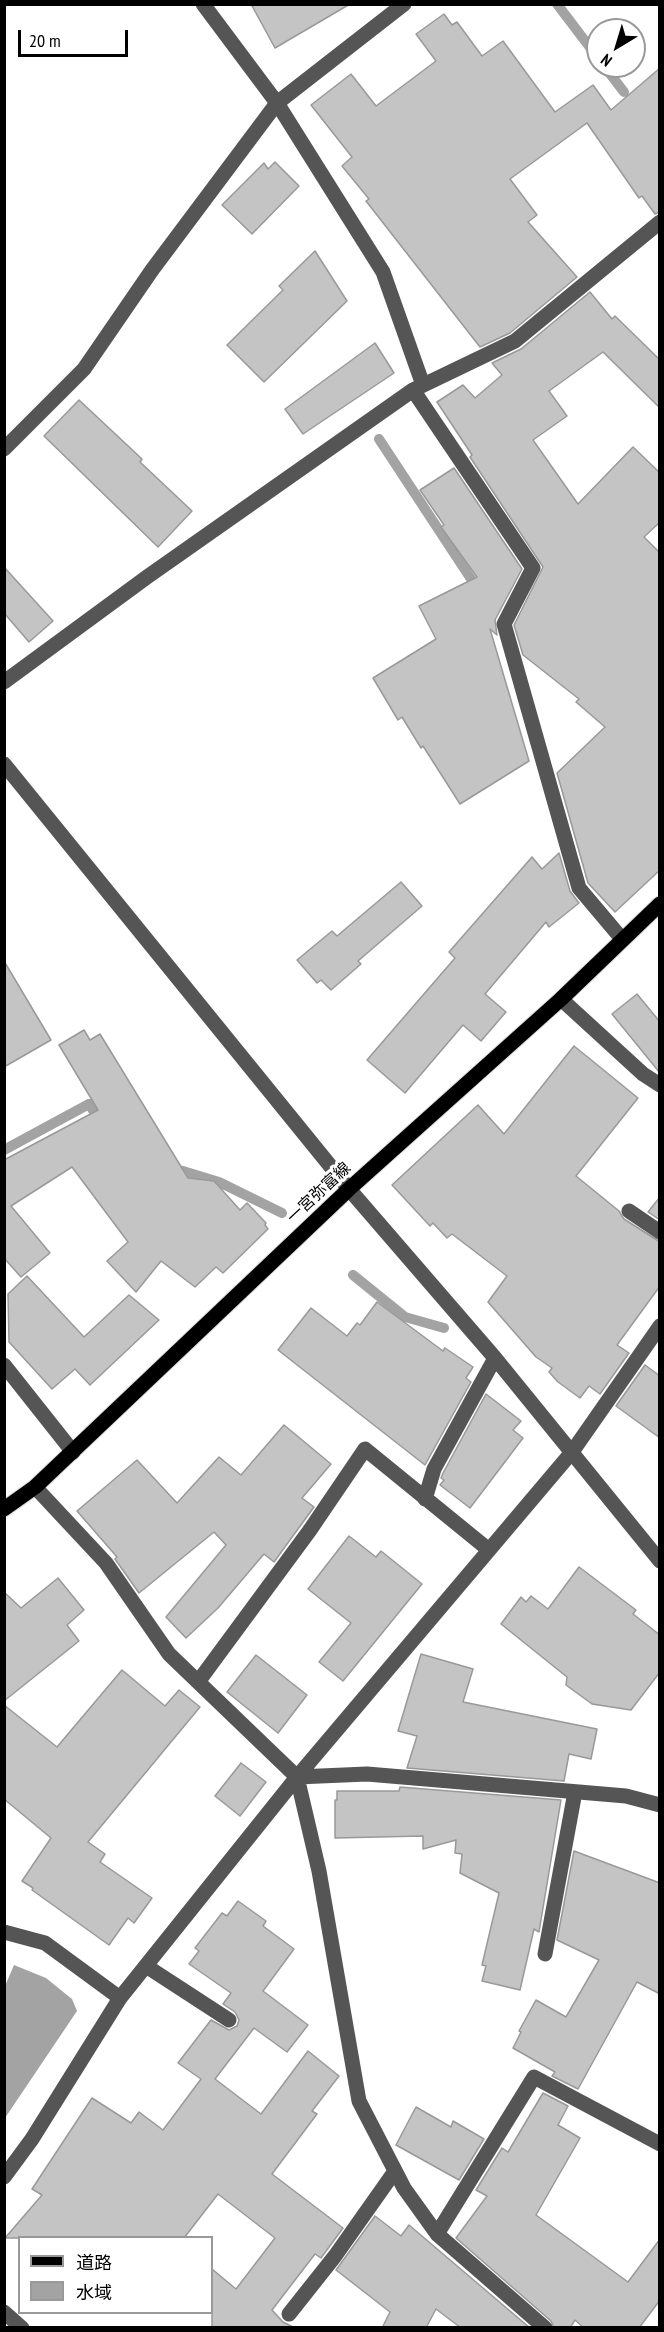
<!DOCTYPE html>
<meta charset="utf-8">
<style>
body{margin:0}
#map{position:relative;width:664px;height:2332px;overflow:hidden;background:#fff;font-family:"PT Sans Narrow","Noto Sans JP",sans-serif}
canvas{display:block}
.frame{position:absolute;inset:0;border:6px solid #000;pointer-events:none}
.legend{position:absolute;left:18px;top:2236px;width:195px;height:78px;box-sizing:border-box;background:#fff;border:2px solid #999;margin:0;padding:8px 10px;list-style:none;font-size:18px;color:#000}
.legend li{display:flex;align-items:center;gap:12px;height:30px}
.legend b{width:30px;border:2px solid #999}
.north{position:absolute;left:586px;top:18px;width:60px;height:60px;box-sizing:border-box;background:#fff;border:2px solid #999;border-radius:50%;rotate:218deg;font-size:16px;font-weight:700;line-height:24px;text-align:center;color:#000}
.north::after{content:'';display:block;margin:auto;width:21px;height:27px;background:#000;clip-path:polygon(50% 0,100% 100%,50% 72%,0 100%)}
.scale{position:absolute;left:18px;top:30px;width:110px;height:27px;box-sizing:border-box;border:3px solid #000;border-top:0;padding-left:8px;font-size:18px;line-height:21px;white-space:nowrap;color:#000;-webkit-text-stroke:4px #fff;paint-order:stroke}
</style>
<div id="map">
<canvas width="664" height="2332"></canvas>
<div class="frame"></div>
<ul class="legend">
<li><b style="height:8px;background:#000"></b>道路</li>
<li><b style="height:16px;background:#a3a3a3"></b>水域</li>
</ul>
<div class="north">N</div>
<div class="scale">20 m</div>
</div>
<script>
const ctx = document.querySelector('canvas').getContext('2d');
ctx.lineJoin = 'round';
function fill(path, color) { ctx.fillStyle = color; ctx.fill(path, 'evenodd'); }
const poly = rows => new Path2D(rows.map(r => 'M' + r).join(''));
function trace(path, color, width, dash) { ctx.strokeStyle = color; ctx.lineWidth = width; ctx.lineCap = dash ? 'butt' : 'round'; ctx.setLineDash(dash || []); ctx.stroke(path); }
function write(font, color, halo, rows, align = 'center') {
  ctx.font = font + ' "PT Sans Narrow","Noto Sans JP",sans-serif'; ctx.lineWidth = 6; ctx.setLineDash([]); ctx.textBaseline = 'middle'; ctx.strokeStyle = halo; ctx.fillStyle = color; for (const [text, x, y, turn = 0] of rows) {
    ctx.save(); ctx.translate(x, y); ctx.rotate((+turn || 0) * Math.PI / 180); ctx.textAlign = isNaN(turn) ? turn : align; if (halo) ctx.strokeText(text, 0, 0); ctx.fillText(text, 0, 0); ctx.restore();
  }
}
fill(poly([
 [14,1965,46,1978,72,1999,77,2011,5,2118,5,1986]
]), '#a3a3a3');
trace(poly([
 [557,4,598,58],
 [604,66,624,92],
 [379,439,473,582],
 [4,1150,89,1104,101,1123],
 [171,1170,183,1171,219,1182,282,1213],
 [353,1275,405,1317,444,1328]
]), '#a3a3a3', 10);
const building = poly([
 [251,4,350,4,275,48,251,4],
 [444,14,452,25,457,22,482,56,503,41,555,112,593,85,611,110,660,68,660,212,655,214,642,196,639,198,587,123,510,179,537,215,528,222,577,277,510,333,480,347,366,201,369,199,342,166,352,157,311,105,351,74,376,106,436,61,416,34,444,14],
 [275,162,299,186,252,234,222,205,264,163,268,169,275,162],
 [315,251,347,301,264,382,227,345,283,290,279,286,315,251],
 [590,292,612,319,615,316,660,360,660,408,603,352,549,391,567,416,533,440,578,504,633,447,660,473,660,522,644,537,660,553,660,870,615,912,588,883,557,773,605,727,576,702,579,699,523,655,514,625,543,567,470,457,472,455,437,402,463,385,475,398,502,375,492,363,521,349,590,292],
 [375,343,394,373,303,434,285,409,375,343],
 [79,400,142,459,140,462,192,511,158,547,44,436,79,400],
 [454,468,522,569,495,620,497,635,490,629,529,761,460,804,423,746,421,748,402,717,398,720,373,678,436,639,419,606,477,577,441,527,444,525,420,490,454,468],
 [4,567,53,621,29,642,4,613,4,567],
 [559,853,570,891,579,903,549,927,546,922,485,994,506,1012,481,1041,463,1025,405,1093,367,1060,455,958,449,952,532,857,542,869,559,853],
 [401,882,422,906,358,961,361,964,331,990,321,980,317,983,297,960,332,931,337,936,401,882],
 [4,961,51,1040,4,1067,4,961],
 [637,994,660,1022,660,1073,612,1014,637,994],
 [84,1030,90,1040,100,1034,188,1178,214,1181,240,1210,247,1203,266,1223,265,1225,268,1229,223,1273,216,1267,195,1287,161,1261,136,1292,107,1261,128,1242,72,1167,11,1206,50,1253,21,1277,4,1258,4,1160,98,1110,59,1045,84,1030],
 [574,1046,638,1098,576,1176,619,1211,624,1219,660,1242,660,1286,617,1345,629,1353,600,1394,589,1386,580,1398,558,1382,549,1372,552,1368,536,1357,488,1302,507,1276,452,1234,447,1238,433,1223,430,1226,392,1185,478,1105,504,1134,574,1046],
 [660,1197,660,1220,648,1212,660,1197],
 [27,1276,84,1337,129,1295,159,1320,90,1385,75,1369,52,1389,9,1342,8,1294,27,1276],
 [377,1302,443,1351,445,1348,473,1367,466,1378,471,1382,425,1465,278,1350,311,1308,347,1336,357,1323,360,1325,377,1302],
 [645,1365,660,1376,660,1438,616,1406,645,1365],
 [486,1394,521,1421,513,1430,523,1438,470,1508,440,1485,444,1480,441,1478,443,1473,486,1394],
 [284,1425,331,1464,302,1498,314,1507,274,1562,264,1554,218,1608,186,1638,166,1617,226,1545,214,1532,139,1593,115,1559,117,1557,77,1511,137,1460,177,1503,219,1457,241,1475,284,1425],
 [349,1536,376,1557,381,1551,422,1584,343,1681,319,1662,351,1623,308,1589,349,1536],
 [579,1567,636,1610,633,1614,660,1635,660,1672,631,1710,592,1704,566,1685,567,1677,501,1624,521,1597,526,1602,531,1596,548,1609,579,1567],
 [58,1578,84,1610,67,1625,79,1641,4,1701,4,1592,21,1608,58,1578],
 [421,1654,473,1669,463,1702,597,1729,591,1759,569,1754,564,1781,407,1768,417,1736,398,1731,421,1654],
 [256,1655,307,1695,278,1733,227,1692,256,1655],
 [122,1670,165,1706,179,1690,200,1707,88,1842,105,1854,100,1862,152,1898,134,1923,128,1918,109,1945,32,1890,33,1888,22,1881,51,1838,4,1799,4,1705,57,1747,122,1670],
 [241,1763,266,1782,240,1816,215,1796,241,1763],
 [400,1787,561,1800,539,1932,534,1929,520,1990,482,1981,486,1966,482,1965,499,1893,460,1873,462,1854,455,1853,456,1840,423,1849,423,1836,335,1838,335,1800,337,1800,337,1791,399,1791,400,1787],
 [574,1851,660,1883,660,1994,637,1982,578,2089,552,2076,555,2072,513,2048,521,2032,519,2031,536,2000,566,2017,599,1960,557,1940,574,1851],
 [238,1901,266,1921,263,1926,294,1949,263,1991,308,2025,287,2052,254,2028,215,2079,261,2114,308,2051,339,2076,312,2111,317,2114,272,2174,343,2228,321,2258,315,2254,272,2310,283,2322,295,2328,212,2328,212,2269,236,2289,275,2238,218,2194,184,2238,5,2238,42,2195,32,2189,92,2098,131,2123,139,2112,163,2130,201,2079,178,2063,211,2020,229,2030,237,2026,239,2020,235,2012,223,2004,231,1993,189,1964,199,1951,195,1948,222,1913,227,1916,238,1901],
 [543,2093,568,2106,558,2125,580,2138,536,2215,628,2282,660,2239,660,2300,639,2328,584,2328,575,2320,570,2328,554,2328,551,2321,456,2238,487,2196,476,2190,502,2148,508,2152,543,2093],
 [416,2107,451,2127,453,2121,484,2139,459,2180,396,2145,416,2107],
 [375,2216,401,2236,409,2225,530,2328,461,2328,436,2309,426,2328,382,2328,390,2312,336,2270,375,2216]
]);
fill(building, '#c4c4c4');
trace(building, '#999', 1.5);
const major = poly([
 [4,1509,35,1487,349,1189,561,999,660,904]
]);
trace(major, '#dbdbdb', 17);
trace(poly([
 [203,4,277,103,383,272,423,385],
 [413,390,533,568,504,624,579,888,622,939],
 [4,449,84,369,152,270,277,103,404,4],
 [4,682,147,577,413,390,515,341,660,222],
 [4,764,349,1189,495,1358,660,1561],
 [561,999,643,1074,660,1085],
 [629,1211,660,1232],
 [4,1365,73,1452],
 [35,1487,106,1563,169,1654,297,1777,319,1871,359,2101,404,2188,437,2234,545,2328],
 [425,1499,434,1469,495,1358],
 [198,1682,310,1530,365,1449,489,1550],
 [297,1777,367,1774,626,1796,660,1805],
 [4,1932,45,1943,120,1998],
 [545,1954,575,1792],
 [146,1966,229,2020],
 [4,2177,32,2139,120,1998,297,1777,572,1452,660,1326],
 [437,2234,534,2077,660,2144],
 [4,2312,22,2328],
 [289,2314,335,2256,395,2171]
]), '#555', 15);
trace(major, '#000', 15);
write('16px', '#000', '#fff', [
 ["一宮弥富線",319,1193,-43]
]);
</script>
